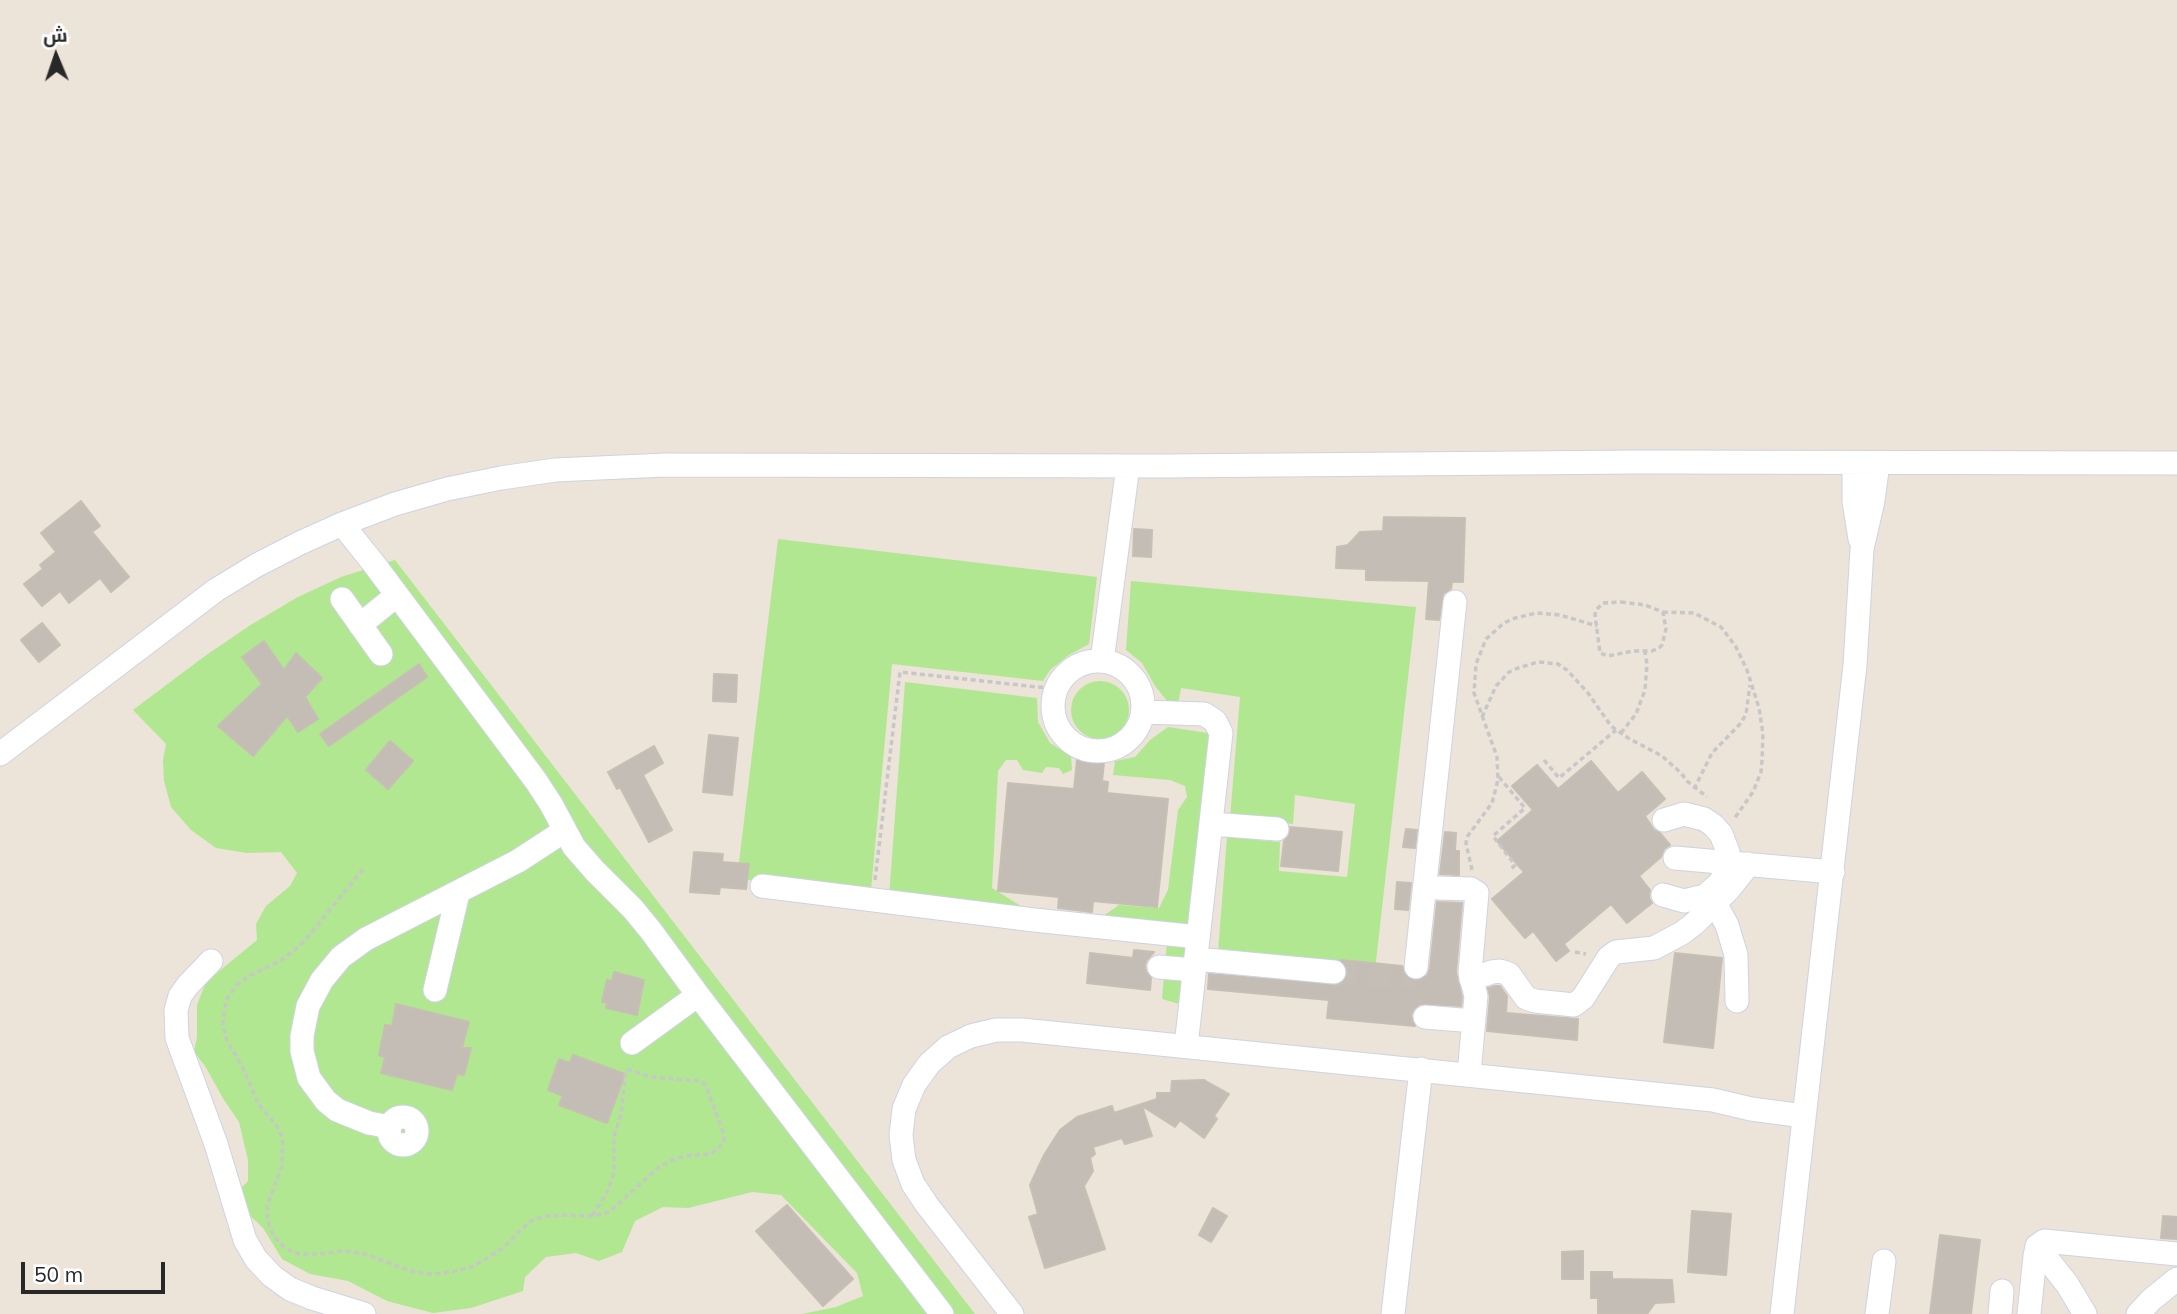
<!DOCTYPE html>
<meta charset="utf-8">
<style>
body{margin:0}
#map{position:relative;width:2177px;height:1314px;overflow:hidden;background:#ece3d9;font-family:Mulish,Cairo,sans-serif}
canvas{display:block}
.north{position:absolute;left:21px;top:21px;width:70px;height:70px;-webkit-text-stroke:5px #fff;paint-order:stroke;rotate:358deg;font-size:19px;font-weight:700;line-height:28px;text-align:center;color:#282828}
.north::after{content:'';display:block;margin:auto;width:24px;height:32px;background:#282828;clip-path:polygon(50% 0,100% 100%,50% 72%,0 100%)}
.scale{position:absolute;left:21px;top:1262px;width:144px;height:32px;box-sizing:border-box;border:4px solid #282828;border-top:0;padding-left:9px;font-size:21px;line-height:24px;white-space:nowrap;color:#282828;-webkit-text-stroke:5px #fff;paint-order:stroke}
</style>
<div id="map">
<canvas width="2177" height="1314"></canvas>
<div class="north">ش</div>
<div class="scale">50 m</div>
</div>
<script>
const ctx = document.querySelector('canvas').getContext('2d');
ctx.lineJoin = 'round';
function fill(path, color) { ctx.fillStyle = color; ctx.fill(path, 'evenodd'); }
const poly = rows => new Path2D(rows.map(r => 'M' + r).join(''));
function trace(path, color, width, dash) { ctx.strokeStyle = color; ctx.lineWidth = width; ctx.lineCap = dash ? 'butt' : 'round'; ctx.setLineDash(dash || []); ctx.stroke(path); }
fill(poly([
 [778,539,1097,577,1089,644,1069,655,1050,670,1043,681,892,664,871,890,737,879],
 [395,560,975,1314,802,1314,836,1307,863,1296,857,1273,781,1195,752,1192,688,1208,663,1207,635,1221,622,1252,599,1261,576,1253,546,1257,525,1277,523,1291,471,1308,433,1313,387,1301,348,1281,310,1274,282,1259,263,1228,241,1207,239,1190,248,1181,248,1160,239,1122,224,1100,205,1066,194,1052,197,1037,197,1005,206,982,257,940,256,924,266,906,290,886,297,873,281,852,247,853,216,848,191,830,171,807,164,781,163,760,166,744,133,710,205,656,249,626,296,598,341,577],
 [1131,581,1416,607,1375,970,1218,952,1227,837,1280,842,1279,871,1347,877,1355,804,1295,795,1293,824,1230,818,1240,697,1181,688,1178,705,1168,702,1155,686,1142,663,1126,650],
 '1071 710a29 29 0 1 1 58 0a29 29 0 1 1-58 0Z',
 [905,682,1037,698,1038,722,1050,743,1071,756,1072,770,1063,774,1059,768,1046,767,1042,773,1023,770,1017,760,1006,760,998,771,992,888,1032,913,889,897],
 [1168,727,1208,733,1216,754,1190,1007,1162,999,1168,931,1093,923,1119,905,1159,908,1168,890,1178,810,1187,797,1185,786,1170,780,1113,775,1115,761,1135,757,1150,740]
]), '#b1e791');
const building = poly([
 [81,501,100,526,92,532,129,577,111,592,100,578,69,603,60,591,42,606,24,584,43,569,40,565,56,552,41,533,81,501],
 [1384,517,1465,518,1463,582,1452,582,1451,589,1443,594,1439,620,1426,619,1429,581,1366,580,1366,569,1336,568,1337,547,1348,545,1360,532,1383,531,1384,517],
 [1134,529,1152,530,1151,557,1133,556,1134,529],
 [42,623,60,645,39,662,21,640,42,623],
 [264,641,284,670,296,653,322,678,305,697,318,719,298,732,287,716,253,756,218,726,262,684,242,657,264,641],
 [419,664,427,677,329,746,320,734,419,664],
 [714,674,737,675,736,702,713,701,714,674],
 [709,735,738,738,732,795,703,792,709,735],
 [390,741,413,761,388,789,366,770,390,741],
 [654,746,663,763,643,775,672,830,649,842,620,787,617,789,608,772,654,746],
 [1078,750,1105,753,1102,781,1108,782,1107,793,1168,799,1157,907,1093,901,1092,912,1058,908,1059,897,998,891,1008,783,1074,789,1078,750],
 [1591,761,1618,793,1642,772,1665,799,1645,816,1654,830,1660,833,1670,845,1664,849,1661,857,1639,876,1650,890,1649,898,1652,903,1627,923,1611,904,1564,944,1569,951,1556,961,1533,931,1525,938,1492,899,1524,872,1497,841,1533,810,1512,786,1537,765,1558,789,1591,761],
 [1290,827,1342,832,1338,871,1281,866,1284,841,1289,836,1290,827],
 [1406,829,1417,830,1415,848,1403,847,1406,829],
 [1445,832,1456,833,1455,851,1459,851,1459,875,1440,874,1445,832],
 [694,852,723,854,722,862,749,864,746,889,720,887,719,894,690,892,694,852],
 [1397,882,1411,883,1408,910,1395,909,1397,882],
 [1437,902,1462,903,1456,972,1462,997,1461,1006,1420,1004,1414,1009,1411,1015,1415,1026,1327,1018,1329,1000,1208,989,1209,974,1339,985,1345,981,1348,973,1346,966,1341,960,1402,966,1403,972,1407,978,1414,981,1421,980,1427,976,1430,968,1437,902],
 [1134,950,1154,952,1147,960,1145,965,1146,972,1151,978,1150,990,1087,983,1090,953,1133,958,1134,950],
 [1675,953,1722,958,1713,1048,1664,1042,1675,953],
 [614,972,644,980,637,1015,606,1008,607,1003,602,1002,607,980,612,981,614,972],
 [1495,986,1500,986,1507,996,1506,1013,1578,1019,1577,1040,1487,1031,1490,997,1488,988,1495,986],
 [396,1004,469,1022,462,1048,471,1048,464,1075,457,1074,452,1090,381,1073,385,1057,379,1055,385,1025,392,1026,396,1004],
 [573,1055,625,1074,607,1123,559,1105,563,1096,548,1090,559,1059,570,1063,573,1055],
 [1204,1080,1229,1094,1214,1116,1217,1119,1204,1138,1180,1120,1175,1127,1142,1106,1152,1136,1125,1144,1122,1138,1093,1147,1095,1154,1090,1158,1093,1171,1084,1186,1105,1249,1045,1268,1029,1217,1038,1214,1030,1185,1044,1155,1060,1130,1077,1117,1112,1106,1114,1113,1157,1099,1157,1093,1171,1093,1172,1081,1204,1080],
 [787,1205,853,1279,823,1306,756,1231,787,1205],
 [1213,1208,1227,1216,1211,1242,1199,1235,1213,1208],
 [1692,1211,1731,1214,1726,1275,1688,1272,1692,1211],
 [2163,1216,2177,1217,2177,1239,2161,1238,2163,1216],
 [1940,1235,1980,1240,1971,1314,1930,1314,1940,1235],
 [1583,1251,1583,1279,1562,1279,1562,1252,1583,1251],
 [1591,1272,1612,1272,1612,1279,1672,1280,1674,1302,1655,1303,1647,1314,1598,1314,1598,1298,1591,1298,1591,1272]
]);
fill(building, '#c3bdb6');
trace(building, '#c7bfb3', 2);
trace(poly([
 [1334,972,1409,978,1414,974,1416,967]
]), '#c5beb6', 23, [23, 11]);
const minor = poly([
 [1854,463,1854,501,1860,539],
 [342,524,374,564,536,781,551,804,574,847,595,871,633,909,651,931,698,995,942,1314],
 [342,599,381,654],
 [360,625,397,595],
 '1053 706a45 45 0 1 1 90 0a45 45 0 1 1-90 0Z',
 [1102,661,1128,466],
 [1144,712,1204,714,1215,721,1221,733,1186,1046],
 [0,754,216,590,257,565,300,543,342,524,395,504,447,489,501,478,555,470,665,465,1163,466,1638,462,2177,463],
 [1212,824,1277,829],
 [1675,858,1833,872],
 [762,886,1034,920,1198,937],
 [1438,888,1471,889,1477,893,1470,973,1476,996,1469,1074],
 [1663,895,1684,901,1705,896,1721,882,1728,861,1728,852,1721,834,1713,825,1704,819,1684,814,1664,820],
 [1715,903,1727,925,1736,955,1737,1001],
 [1196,959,1334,972],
 [211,961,188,985,180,996,176,1010,177,1038,216,1144,245,1240,256,1259,272,1276,290,1289,312,1298,364,1314],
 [1159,967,1194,970],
 [1416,967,1455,602],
 [1471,979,1492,972,1500,971,1509,974,1526,998,1535,1001,1574,1005,1583,998,1609,957,1616,952,1654,948,1682,933,1694,924,1729,889,1749,864],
 [435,990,458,893],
 [1425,1017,1474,1021],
 [632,1043,698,995],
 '389 1131a14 14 0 1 1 28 0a14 14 0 1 1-28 0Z',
 [390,1127,369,1123,337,1110,326,1101,309,1078,302,1051,302,1036,308,1006,322,980,341,957,366,939,518,861,564,831],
 [2037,1246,2067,1284,2085,1314],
 [1012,1314,927,1205,913,1184,904,1160,901,1135,904,1109,914,1085,929,1064,948,1047,971,1036,996,1030,1022,1030,1713,1100,1751,1109,1804,1116],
 [1393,1314,1421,1069],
 [1782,1314,1855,665,1862,549,1873,501,1878,463],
 [1877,1314,1884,1261],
 [2000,1314,2002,1291],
 [2029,1314,2035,1256,2037,1246,2044,1241,2177,1254],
 [2138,1314,2151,1300,2177,1279]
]);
trace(minor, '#ced3e3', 25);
trace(poly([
 [1621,602,1645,605,1663,612,1666,629,1662,645,1659,648,1652,651,1633,651,1608,656,1600,653,1595,615,1596,610,1603,603,1621,602],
 [1663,612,1694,613,1721,627,1736,647,1747,670,1759,708,1763,734,1762,761,1761,772,1753,792,1734,819],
 [1482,717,1496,686,1509,672,1518,668,1538,662,1558,664,1567,670,1588,693,1611,726,1628,738,1662,756,1681,773,1687,781,1707,797],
 [1621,733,1636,714,1645,690,1647,664,1645,652],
 [1544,760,1559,778,1616,730],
 [1499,777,1525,808,1493,836,1515,865,1510,870],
 [1694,789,1712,753,1741,723,1746,714,1750,685],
 [363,869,307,938,295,950,280,961,249,976,237,985,228,997,224,1011,223,1026,227,1041,242,1066,259,1105,277,1126,283,1139,282,1166,267,1206,268,1221,273,1235,283,1246,295,1253,310,1255,343,1251,362,1253,414,1272,433,1274,452,1272,471,1267,488,1258,504,1247,529,1222,544,1216,561,1215,592,1216,609,1212,659,1167,672,1160,686,1156,710,1154,718,1149,724,1141,723,1132,706,1085,700,1081,651,1077,626,1069],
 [1472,870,1466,843,1467,837,1492,803,1498,780,1497,757,1474,693,1476,664,1486,639,1504,623,1515,618,1537,613,1560,615,1597,626],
 [875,880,900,672,1056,689],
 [1575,952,1586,954],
 [592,1215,606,1195,614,1173,614,1136,621,1115,626,1069]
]), '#c7c7c7', 3.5, [5, 3.5]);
trace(minor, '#fff', 23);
</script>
